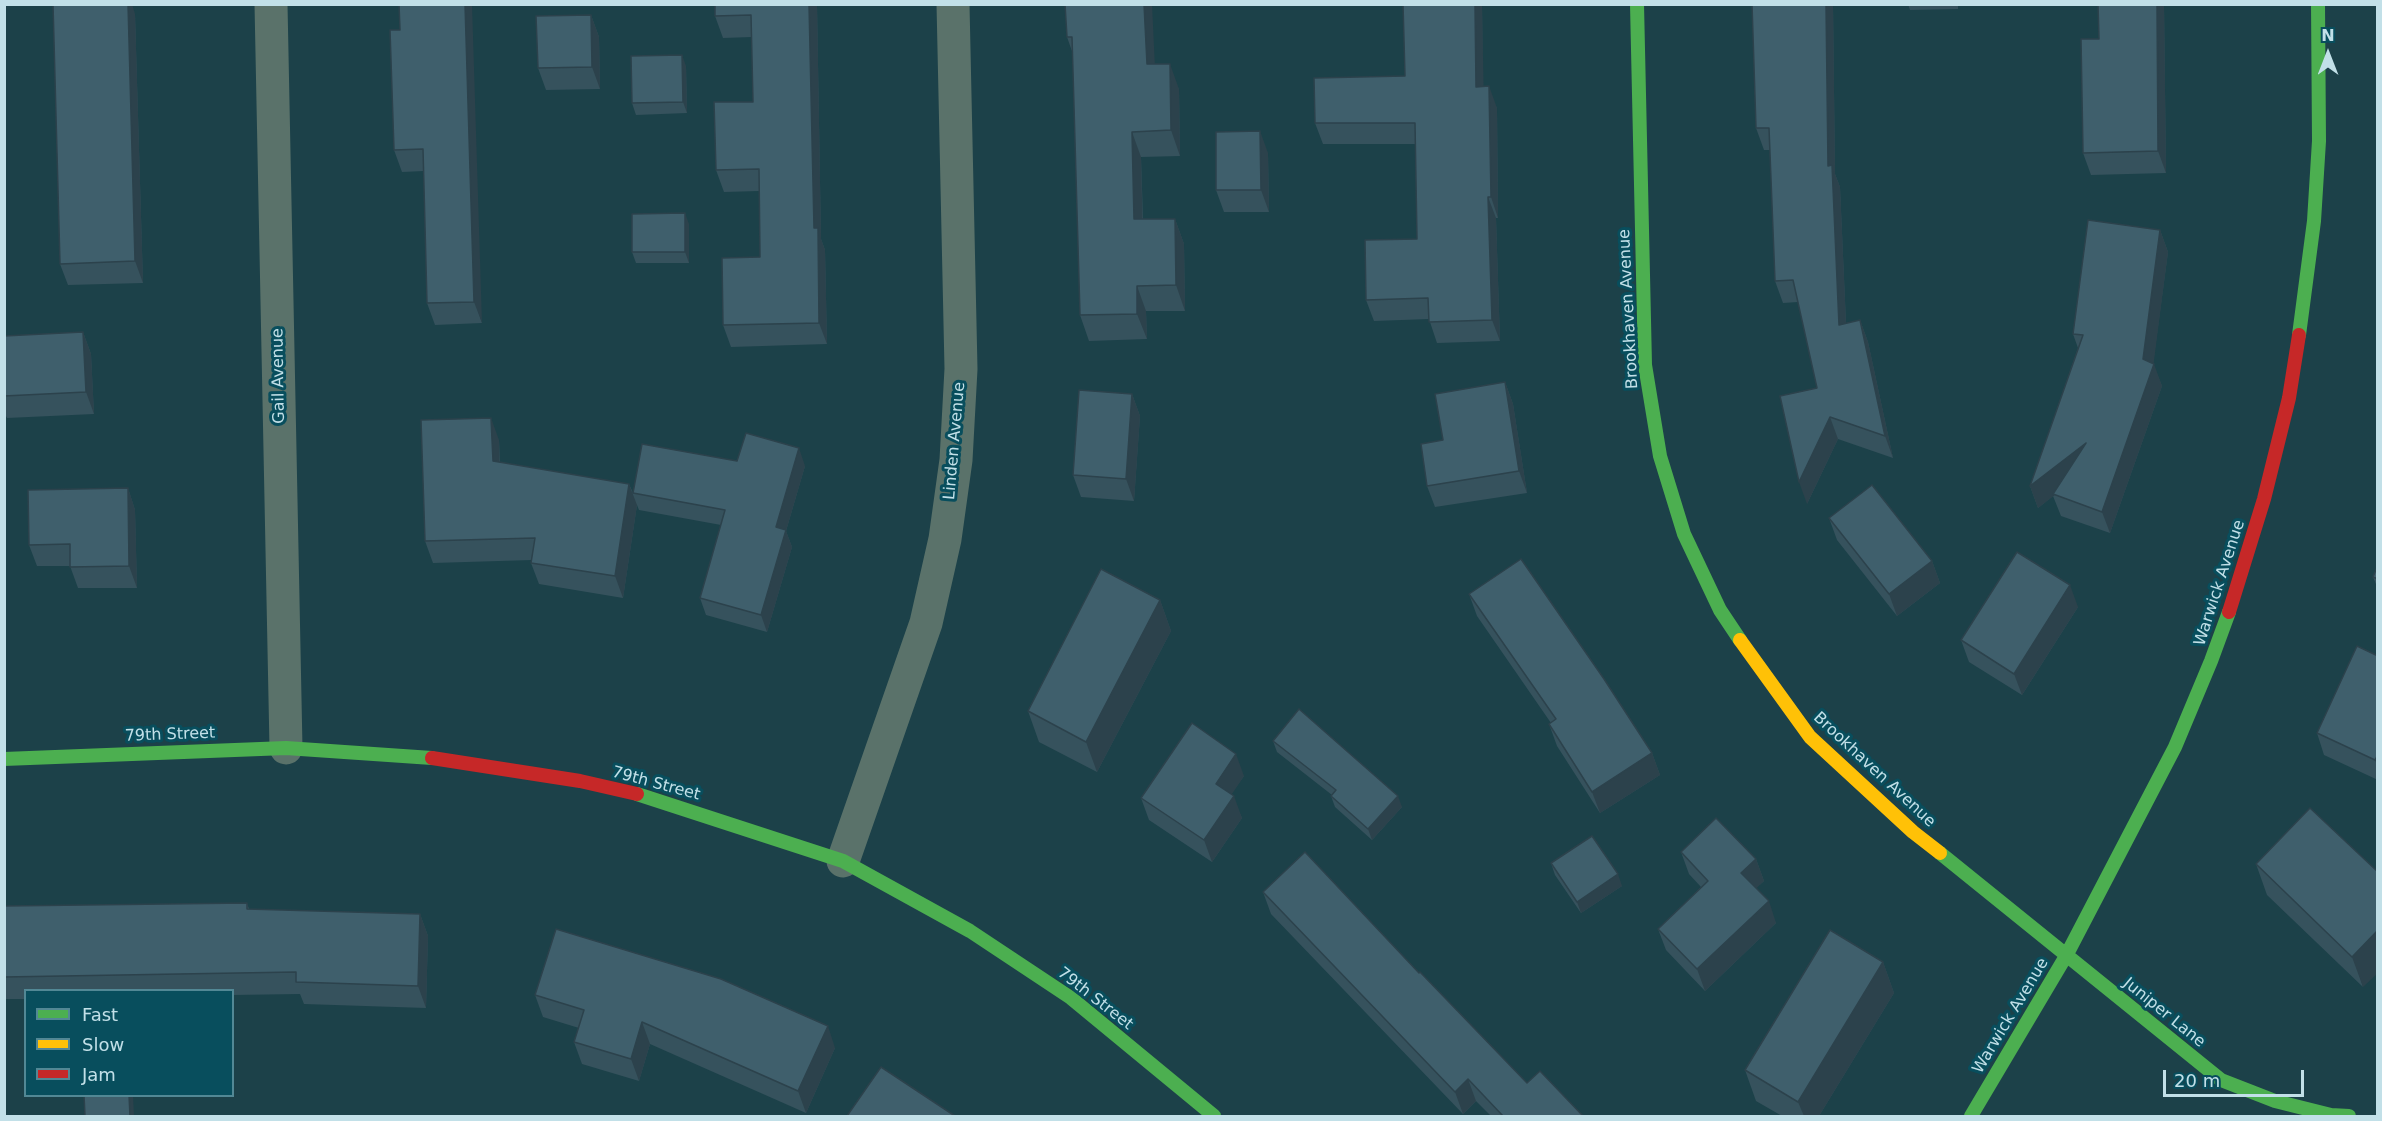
<!DOCTYPE html>
<style>
body{margin:0}
#map{position:relative;width:2382px;height:1121px;overflow:hidden;background:#1c4149;font-family:"DejaVu Sans",sans-serif}
canvas{display:block}
.frame{position:absolute;inset:0;border:6px solid #c2e0e8;pointer-events:none}
.legend{position:absolute;left:24px;top:989px;width:210px;height:108px;box-sizing:border-box;background:#084e5d;border:2px solid #528895;margin:0;padding:8px 10px;list-style:none;font-size:18px;color:#c2e0e8}
.legend li{display:flex;align-items:center;gap:12px;height:30px}
.legend b{width:30px;border:2px solid #528895}
.north{position:absolute;left:2298px;top:24px;width:60px;height:60px;-webkit-text-stroke:4px #084e5d;paint-order:stroke;rotate:0deg;font-size:16px;font-weight:700;line-height:24px;text-align:center;color:#c2e0e8}
.north::after{content:'';display:block;margin:auto;width:21px;height:27px;background:#c2e0e8;clip-path:polygon(50% 0,100% 100%,50% 72%,0 100%)}
.scale{position:absolute;left:2163px;top:1070px;width:141px;height:27px;box-sizing:border-box;border:3px solid #c2e0e8;border-top:0;padding-left:8px;font-size:18px;line-height:21px;white-space:nowrap;color:#c2e0e8;-webkit-text-stroke:4px #084e5d;paint-order:stroke}
</style>
<div id="map">
<canvas width="2382" height="1121"></canvas>
<div class="frame"></div>
<ul class="legend">
<li><b style="height:8px;background:#4caf50"></b>Fast</li>
<li><b style="height:8px;background:#ffc107"></b>Slow</li>
<li><b style="height:8px;background:#c62828"></b>Jam</li>
</ul>
<div class="north">N</div>
<div class="scale">20 m</div>
</div>
<script>
const ctx = document.querySelector('canvas').getContext('2d');
ctx.lineJoin = 'round';
const poly = rows => new Path2D(rows.map(r => 'M' + r).join(''));
function trace(path, color, width, dash) { ctx.strokeStyle = color; ctx.lineWidth = width; ctx.lineCap = dash ? 'butt' : 'round'; ctx.setLineDash(dash || []); ctx.stroke(path); }
function fill(path, color) { ctx.fillStyle = color; ctx.fill(path, 'evenodd'); }
function write(font, color, halo, rows, align = 'center') {
  ctx.font = font + ' "DejaVu Sans",sans-serif'; ctx.lineWidth = 6; ctx.setLineDash([]); ctx.textBaseline = 'middle'; ctx.strokeStyle = halo; ctx.fillStyle = color; for (const [text, x, y, turn = 0] of rows) {
    ctx.save(); ctx.translate(x, y); ctx.rotate((+turn || 0) * Math.PI / 180); ctx.textAlign = isNaN(turn) ? turn : align; if (halo) ctx.strokeText(text, 0, 0); ctx.fillText(text, 0, 0); ctx.restore();
  }
}
trace(poly([
 [271,4,286,748],
 [843,861,926,623,945,539,956,460,961,369,953,4]
]), '#5a726a', 33);
trace(poly([
 [1637,4,1645,365,1660,456,1684,534,1720,610,1740,640],
 [2299,335,2314,221,2319,141,2318,4],
 [4,759,286,748,432,758],
 [637,794,843,861,970,931,1071,998,1214,1116],
 [1940,853,2221,1080,2275,1101,2331,1115,2349,1116],
 [1971,1116,2066,956,2175,747,2211,661,2229,612]
]), '#4caf50', 14);
trace(poly([
 [1740,640,1810,737,1913,832,1940,853]
]), '#ffc107', 14);
trace(poly([
 [2229,612,2264,499,2289,398,2299,335],
 [432,758,580,781,637,794]
]), '#c62828', 14);
fill(poly([
 [715,4,817,4,821,239,825,250,827,344,731,347,723,325,760,257,759,191,724,192,716,170,753,102,752,37,723,38,715,16],
 [1065,4,1155,64,1179,89,1180,156,1141,157,1143,219,1175,219,1184,244,1185,311,1146,311,1147,339,1089,341,1080,315,1073,54,1067,37],
 [1403,4,1482,4,1483,86,1497,108,1498,218,1496,218,1500,341,1437,343,1429,319,1374,321,1366,300,1417,239,1415,144,1323,144,1315,123,1405,76],
 [1752,4,1833,4,1835,174,1840,187,1846,323,1860,320,1868,342,1893,458,1838,439,1807,504,1817,388,1798,302,1783,303,1775,281,1770,150,1764,150,1756,128],
 [1908,4,1958,4,1958,9,1910,10],
 [2098,4,2164,4,2166,173,2091,175,2083,153,2099,39],
 [135,14,143,283,68,285,60,264],
 [591,15,599,37,600,89,546,90,538,68],
 [390,30,482,323,435,325,427,303,424,171,402,172,394,150],
 [686,66,687,113,636,115,632,103],
 [1268,153,1269,212,1224,212,1216,190],
 [689,224,689,263,636,263,632,252],
 [2160,230,2168,252,2153,364,2162,386,2110,533,2061,516,2053,496,2038,508,2030,486,2078,348,2073,334],
 [83,332,91,354,94,414,7,418,4,412,4,336],
 [1505,382,1513,404,1527,493,1435,507,1427,486,1443,440],
 [1132,394,1140,416,1134,501,1081,497,1073,475],
 [499,440,500,462,629,484,633,493,737,461,805,466,786,531,792,547,767,632,706,615,700,598,721,525,639,510,637,505,623,598,539,584,531,563,532,560,433,563,425,541],
 [128,488,135,510,137,588,78,588,70,566,37,566,29,545],
 [1829,518,1932,561,1940,583,1897,616,1837,540],
 [2378,565,2378,589,2373,577],
 [1469,594,1652,753,1660,775,1600,813,1557,746,1549,724,1551,723,1477,616],
 [1160,600,1171,631,1097,772,1039,742,1028,711],
 [2078,607,2022,695,1969,662,1961,640],
 [2378,656,2378,780,2324,755,2317,733],
 [1273,741,1402,807,1372,840,1335,807,1331,796,1332,795,1277,752],
 [1244,776,1231,794,1242,818,1212,862,1149,820,1141,798],
 [2310,808,2363,987,2267,895,2256,864],
 [1681,852,1756,859,1764,881,1756,888,1776,923,1705,991,1666,950,1658,929,1701,887,1689,874],
 [1551,863,1622,886,1581,913,1555,875],
 [1263,892,1419,973,1527,1083,1583,1116,1491,1116,1476,1101,1463,1114,1271,914],
 [247,903,249,909,420,914,428,936,426,1008,304,1004,300,994,232,995,232,990,26,990,26,999,4,999,4,906],
 [1883,962,1894,993,1819,1116,1782,1116,1756,1101,1745,1070],
 [535,995,835,1048,806,1113,650,1044,639,1081,582,1064,574,1042,579,1028,543,1017]
]), '#36525d');
fill(poly([
 [128,4,132,4,135,14,143,283,135,261],
 [465,4,472,4,482,323,474,302],
 [809,4,817,4,821,239,825,250,827,344,819,323,814,228],
 [1144,4,1152,4,1156,89,1147,64],
 [1475,4,1482,4,1484,108,1476,87],
 [1826,4,1833,4,1835,174,1840,187,1847,347,1839,325,1828,166],
 [2157,4,2164,4,2166,173,2158,151],
 [591,15,599,37,600,89,592,67],
 [682,55,686,66,687,113,683,102],
 [1170,64,1179,89,1180,156,1171,130],
 [1489,86,1497,108,1498,218,1491,197],
 [1260,131,1268,153,1269,212,1261,190],
 [1132,132,1141,157,1143,244,1134,219],
 [1488,197,1496,218,1500,341,1492,320],
 [685,213,689,224,689,263,685,252],
 [1175,219,1184,244,1185,311,1176,285],
 [2160,230,2168,252,2153,368,2154,364,2162,386,2110,533,2102,512,2143,359],
 [1137,286,1146,311,1147,339,1137,314],
 [1860,320,1868,342,1893,458,1885,436],
 [83,332,91,354,94,414,86,392],
 [1505,382,1513,404,1527,493,1519,471],
 [1132,394,1140,416,1134,501,1126,479],
 [1830,417,1838,439,1807,504,1799,482],
 [491,418,499,440,500,483,493,461],
 [2086,443,2094,465,2038,508,2030,486],
 [799,448,805,466,786,531,792,547,767,632,761,615,776,527],
 [629,484,637,505,623,598,615,576],
 [128,488,135,510,137,588,129,566],
 [1932,561,1940,583,1897,616,1889,594],
 [2070,585,2078,607,2022,695,2014,674],
 [1160,600,1171,631,1097,772,1086,742],
 [1652,753,1660,775,1600,813,1592,792],
 [1236,754,1244,776,1224,806,1216,784],
 [2378,755,2378,767,2375,760],
 [1234,796,1242,818,1212,862,1204,840],
 [1398,796,1402,807,1372,840,1368,829],
 [1756,859,1764,881,1749,895,1741,873],
 [1618,874,1622,886,1581,913,1577,902],
 [1769,901,1776,923,1705,991,1697,969],
 [420,914,428,936,426,1008,418,986],
 [2378,930,2378,973,2363,987,2352,957],
 [1883,962,1894,993,1819,1116,1804,1116,1798,1102],
 [642,1022,650,1044,639,1081,631,1059],
 [828,1026,835,1048,806,1113,798,1091],
 [1468,1079,1476,1101,1463,1114,1455,1092],
 [129,1095,133,1095,134,1116,130,1116]
]), '#2c424c');
const building = poly([
 [53,4,128,4,135,261,60,264,53,4],
 [399,4,465,4,474,302,427,303,423,149,394,150,390,30,400,30,399,4],
 [715,4,809,4,814,228,818,228,819,323,723,325,722,258,760,257,759,169,716,170,714,102,753,102,751,15,715,16,715,4],
 [1065,4,1144,4,1147,64,1170,64,1171,130,1132,132,1134,219,1175,219,1176,285,1137,286,1137,314,1080,315,1072,37,1067,37,1065,4],
 [1403,4,1475,4,1476,87,1489,86,1491,197,1488,197,1492,320,1429,322,1428,298,1366,300,1365,240,1417,239,1415,123,1315,123,1314,78,1405,76,1403,4],
 [1752,4,1826,4,1828,166,1832,165,1839,325,1860,320,1885,436,1830,417,1799,482,1780,396,1817,388,1793,280,1775,281,1769,128,1756,128,1752,4],
 [2098,4,2157,4,2158,151,2083,153,2081,39,2099,39,2098,4],
 [591,15,592,67,538,68,536,16,591,15],
 [682,55,683,102,632,103,631,56,682,55],
 [1260,131,1261,190,1216,190,1216,132,1260,131],
 [685,213,685,252,632,252,632,214,685,213],
 [2088,220,2160,230,2143,359,2154,364,2102,512,2053,494,2086,443,2030,486,2083,335,2073,334,2088,220],
 [83,332,86,392,4,396,4,336,83,332],
 [1505,382,1519,471,1427,486,1421,444,1443,440,1435,394,1505,382],
 [1079,390,1132,394,1126,479,1073,475,1079,390],
 [491,418,493,461,629,484,615,576,531,563,535,538,425,541,421,420,491,418],
 [746,433,799,448,776,527,786,530,761,615,700,598,725,510,633,493,642,444,737,461,746,433],
 [1872,485,1932,561,1889,594,1829,518,1872,485],
 [128,488,129,566,70,567,70,544,29,545,28,490,128,488],
 [2017,552,2070,585,2014,674,1961,640,2017,552],
 [1521,559,1604,679,1652,753,1592,792,1549,724,1556,719,1469,594,1521,559],
 [2378,565,2378,579,2373,577,2378,565],
 [1101,569,1160,600,1086,742,1028,711,1101,569],
 [2357,646,2378,656,2378,755,2375,760,2317,733,2357,646],
 [1299,709,1398,796,1368,829,1331,796,1336,790,1273,741,1299,709],
 [1192,723,1236,754,1216,784,1234,796,1204,840,1141,798,1192,723],
 [2310,808,2378,872,2378,930,2352,957,2256,864,2310,808],
 [1716,818,1756,859,1741,873,1769,901,1697,969,1658,929,1708,881,1681,852,1716,818],
 [1592,836,1618,874,1577,902,1551,863,1592,836],
 [1305,852,1419,973,1420,972,1527,1083,1540,1071,1583,1116,1503,1116,1468,1079,1455,1092,1263,892,1305,852],
 [247,903,247,909,420,914,418,986,296,982,296,972,4,977,4,906,247,903],
 [556,929,721,979,828,1026,798,1091,642,1022,631,1059,574,1042,584,1010,535,995,556,929],
 [1830,930,1883,962,1798,1102,1745,1070,1830,930],
 [881,1067,955,1116,847,1116,881,1067],
 [84,1095,129,1095,130,1116,85,1116,84,1095]
]);
fill(building, '#3f5f6c');
trace(building, '#2c424c', 1.5);
write('16px', '#c2e0e8', '#084e5d', [
 ["Brookhaven Avenue",1629,309,-93],
 ["Gail Avenue",279,376,-91],
 ["Linden Avenue",955,441,-85],
 ["Warwick Avenue",2220,583,-72],
 ["79th Street",170,735,-2],
 ["Brookhaven Avenue",1874,770,43],
 ["79th Street",656,784,15],
 ["79th Street",1095,999,38],
 ["Juniper Lane",2164,1013,39],
 ["Warwick Avenue",2011,1016,-59]
]);
</script>
